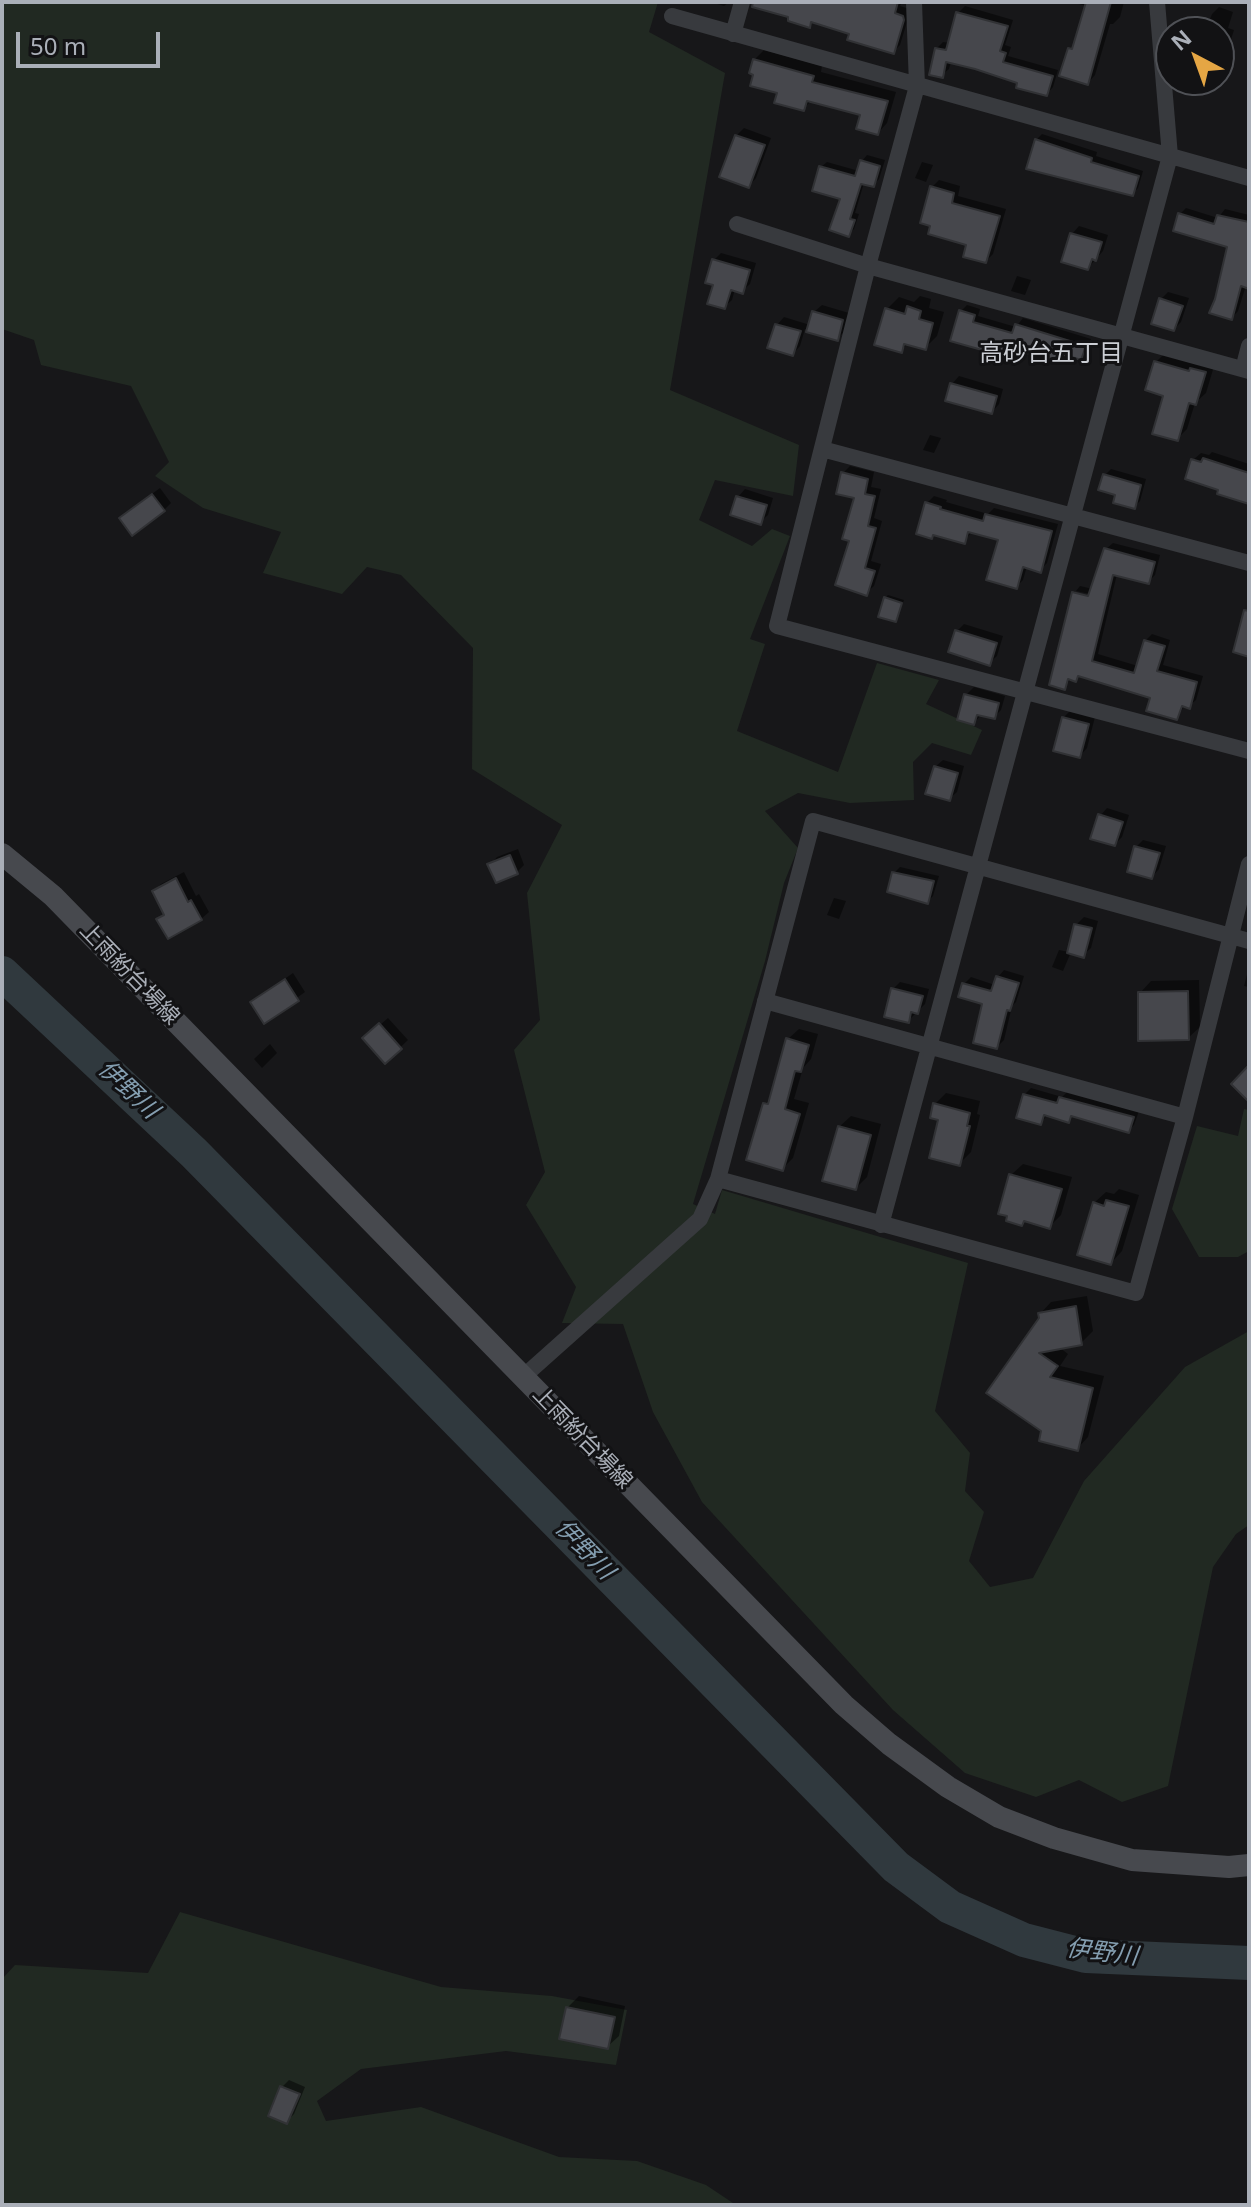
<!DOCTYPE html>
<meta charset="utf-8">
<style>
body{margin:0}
#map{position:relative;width:1251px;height:2207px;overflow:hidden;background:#171719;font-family:"Noto Sans",sans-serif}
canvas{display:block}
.frame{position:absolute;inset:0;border:4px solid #aaafb8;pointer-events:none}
.north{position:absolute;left:1155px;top:16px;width:80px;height:80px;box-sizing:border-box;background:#121214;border:2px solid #4f5156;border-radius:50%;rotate:319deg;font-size:22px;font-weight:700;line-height:32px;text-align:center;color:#aaafb8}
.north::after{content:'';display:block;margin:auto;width:28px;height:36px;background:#e5a644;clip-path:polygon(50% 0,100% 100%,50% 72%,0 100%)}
.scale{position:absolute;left:16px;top:32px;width:144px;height:36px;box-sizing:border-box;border:4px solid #aaafb8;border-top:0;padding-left:10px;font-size:24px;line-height:28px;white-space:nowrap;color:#aaafb8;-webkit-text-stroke:6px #121214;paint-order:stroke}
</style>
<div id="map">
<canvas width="1251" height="2207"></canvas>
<div class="frame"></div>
<div class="north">N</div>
<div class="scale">50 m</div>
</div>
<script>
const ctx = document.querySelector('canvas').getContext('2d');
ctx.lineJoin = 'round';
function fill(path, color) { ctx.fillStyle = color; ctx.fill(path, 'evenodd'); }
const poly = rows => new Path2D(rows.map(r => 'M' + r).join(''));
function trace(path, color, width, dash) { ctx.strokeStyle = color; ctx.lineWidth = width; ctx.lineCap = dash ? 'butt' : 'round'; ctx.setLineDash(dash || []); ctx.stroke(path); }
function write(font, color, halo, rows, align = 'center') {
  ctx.font = font + ' "Noto Sans","Noto Sans JP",sans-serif'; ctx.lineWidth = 6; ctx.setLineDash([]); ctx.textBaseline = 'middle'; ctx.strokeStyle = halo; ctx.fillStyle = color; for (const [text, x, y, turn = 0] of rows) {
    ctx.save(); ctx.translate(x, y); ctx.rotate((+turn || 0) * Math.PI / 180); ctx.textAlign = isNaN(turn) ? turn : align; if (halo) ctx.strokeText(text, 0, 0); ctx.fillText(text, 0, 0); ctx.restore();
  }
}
fill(poly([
 [2,2,658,2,649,32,725,73,670,390,799,445,793,496,715,480,699,520,752,546,772,529,790,536,750,639,765,644,737,731,838,772,877,663,939,680,926,704,982,730,971,755,932,743,913,762,914,800,850,803,798,793,765,811,798,848,784,883,765,961,693,1204,715,1214,722,1190,968,1263,935,1411,970,1453,965,1491,984,1512,969,1561,990,1587,1033,1578,1084,1481,1185,1367,1249,1331,1249,1525,1236,1534,1213,1567,1168,1786,1122,1802,1079,1780,1036,1797,965,1773,893,1710,702,1502,653,1412,623,1324,562,1323,576,1287,526,1205,545,1172,514,1050,540,1020,527,893,562,825,472,769,473,648,401,575,367,567,342,594,263,573,281,532,203,508,155,476,169,462,131,386,41,365,34,340,2,329],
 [1244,1109,1249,1110,1249,1251,1238,1257,1199,1257,1172,1209,1197,1126,1238,1136],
 [180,1912,441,1987,552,1996,627,2010,616,2065,506,2051,361,2069,317,2101,326,2121,421,2107,559,2157,637,2161,706,2185,736,2205,2,2205,2,1979,15,1965,148,1973]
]), '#212922');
fill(poly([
 [711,2,729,2,724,6],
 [764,2,902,2,900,6,910,9,910,12,900,45,893,52,852,32,814,21,809,25],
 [1070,2,1124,2,1120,17,1113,24,1110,24,1095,75,1088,83,1070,49,1076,43,1087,6],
 [965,6,1013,20,1005,45,1011,47,1008,56,1058,70,1053,87,1047,94,1019,82,951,62,949,69,942,75,936,49,943,42,950,43,958,13],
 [1219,7,1233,12,1228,28,1234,30,1227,52,1220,59,1219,32,1189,32,1197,19,1209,22,1212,14],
 [764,50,822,66,821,72,896,92,887,123,878,133,863,114,812,100,804,108,780,92,754,60],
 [744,128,771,138,756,178,749,186,736,136],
 [1042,134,1097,152,1096,156,1143,171,1138,188,1132,194,1036,140],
 [867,155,885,160,879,179,873,185,864,183,855,213,859,214,854,229,848,235,843,197,821,167,827,162,859,171,862,161],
 [922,162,933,165,926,182,915,178],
 [939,180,960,186,958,196,1006,209,993,254,986,261,969,244,932,187],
 [1186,208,1218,218,1225,209,1249,215,1249,276,1238,311,1232,318,1217,300,1229,246,1180,214],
 [1079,226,1108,235,1103,251,1088,268,1072,234],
 [721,253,756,263,750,284,742,291,735,289,732,300,724,307,715,284,714,260],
 [1017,276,1031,280,1025,295,1011,291],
 [1168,292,1189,298,1181,322,1174,329,1161,299],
 [920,296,931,299,929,308,944,312,937,336,925,348,909,343,901,350,887,309,899,297,914,302],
 [822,305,849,313,844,332,837,339,805,329,800,346,793,354,777,325,784,317,810,325,814,312],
 [967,305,980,309,978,316,1016,327,1023,318,1091,339,1087,351,1081,357,1065,355,1058,361,1008,345,1000,357,960,312],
 [1166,352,1215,363,1206,393,1195,403,1187,429,1177,439,1156,362],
 [959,376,1003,389,999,404,992,412,952,384],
 [930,435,941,438,934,453,923,450],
 [1212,452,1249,464,1249,502,1221,488,1193,460,1201,453,1209,455],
 [850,466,874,472,871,487,881,489,874,518,882,521,871,561,881,564,874,586,866,593,852,540,857,497,843,473],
 [1111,469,1146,479,1140,501,1134,507,1105,475],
 [160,488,171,503,164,510,129,511],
 [745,489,773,498,768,515,760,522,738,497],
 [934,496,947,500,946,502,988,514,994,508,1058,524,1047,563,1040,570,1027,566,1023,580,1016,587,1001,539,973,531,964,541,927,503],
 [1113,543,1160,555,1155,575,1148,582,1117,574,1098,654,1138,666,1145,641,1152,634,1170,640,1163,665,1203,676,1196,700,1189,706,1185,705,1177,718,1152,696,1081,675,1076,680,1072,678,1064,687,1073,593,1075,591,1075,595,1098,600,1099,596,1076,591,1080,586,1093,589,1106,549],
 [888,595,904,600,896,620,885,598],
 [964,624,1003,636,997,656,989,663,957,631],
 [974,687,1005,696,1001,710,994,717,981,715,974,723,966,695],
 [1071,710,1095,717,1087,748,1080,756,1063,718],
 [943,760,964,766,957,792,949,799,935,767],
 [1107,808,1129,815,1122,837,1115,844,1100,816],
 [1143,840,1166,846,1159,869,1152,877,1136,847],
 [518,849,524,865,517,872,497,881,490,865,497,857],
 [900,867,939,876,933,896,927,902,894,873],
 [184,872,196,896,199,894,209,912,201,919,159,919,165,913,154,891,161,884],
 [834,898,846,901,839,919,827,915],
 [1084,917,1098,921,1091,948,1083,955,1071,952,1063,971,1052,967,1059,950,1069,952,1076,925],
 [1249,967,1249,987,1244,986],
 [1004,970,1024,976,1016,1002,1012,1006,1004,1040,997,1047,985,1003,964,984,971,977,995,985,998,977],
 [293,973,305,992,265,1021,252,1002],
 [1199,980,1200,1027,1188,1038,1140,993,1151,981],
 [900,982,929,989,925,1004,908,1021,893,989],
 [388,1018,408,1040,386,1061,365,1038],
 [799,1029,818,1034,811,1059,803,1068,794,1099,809,1103,793,1158,783,1168,765,1104,773,1096,788,1039],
 [270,1044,277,1053,262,1068,254,1059],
 [1031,1088,1062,1097,1067,1092,1139,1111,1134,1125,1128,1131,1074,1115,1068,1120,1048,1114,1041,1123,1024,1095],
 [946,1093,980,1101,977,1114,980,1115,971,1152,959,1164,935,1104],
 [851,1116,881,1124,867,1177,856,1188,839,1127],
 [1023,1164,1072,1177,1061,1215,1050,1226,1026,1220,1022,1224,1011,1175],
 [1119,1189,1139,1195,1122,1251,1111,1263,1094,1203,1106,1192,1114,1194],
 [1087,1296,1093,1331,1081,1343,1059,1347,1068,1354,1060,1366,1104,1376,1088,1437,1077,1449,1043,1430,989,1393,1041,1318,1040,1314,1051,1302],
 [579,1996,625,2006,619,2036,607,2047,567,2008],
 [289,2080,305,2087,294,2114,287,2121,282,2087]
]), '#0007');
trace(poly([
 [2,973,194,1153,896,1867,950,1907,1024,1940,1086,1956,1249,1963]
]), '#30393e', 34);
const building = poly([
 [753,2,898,2,895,13,903,16,904,20,894,54,847,40,849,34,811,22,810,28,788,21,788,17,752,7,753,2],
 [1086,2,1111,2,1088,85,1059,76,1068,48,1072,49,1086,2],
 [956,12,1008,26,1000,51,1006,53,1003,62,1053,76,1047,96,1016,88,1017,83,975,69,946,62,943,78,929,75,935,48,946,50,956,12],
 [753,59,814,76,812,82,888,101,878,135,856,129,860,115,807,101,804,111,774,103,777,93,750,86,753,75,749,73,753,59],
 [735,135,765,145,749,188,719,177,735,135],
 [1035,139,1092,158,1091,162,1139,176,1133,196,1026,169,1035,139],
 [860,160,880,166,874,187,861,184,850,219,855,220,849,237,829,230,840,199,812,191,819,166,855,176,860,160],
 [930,186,954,193,952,203,1000,216,986,263,963,257,966,245,928,234,930,226,920,223,930,186],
 [1178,213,1214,224,1217,215,1249,222,1249,289,1241,286,1232,320,1209,313,1215,299,1227,247,1173,231,1178,213],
 [1070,233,1102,242,1096,261,1092,259,1088,270,1061,262,1070,233],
 [712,259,750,270,743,294,731,290,725,309,707,304,713,285,705,283,712,259],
 [1159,298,1183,306,1174,331,1151,324,1159,298],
 [907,306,921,311,919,319,933,323,926,350,904,344,902,353,874,345,885,308,905,314,907,306],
 [959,310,975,315,973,322,1012,333,1015,324,1086,346,1081,360,1062,354,1059,363,1004,346,1000,359,981,353,982,350,950,341,959,310],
 [812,311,843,320,838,341,806,332,812,311],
 [775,324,801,331,793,356,767,348,775,324],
 [1154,361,1189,371,1190,368,1206,372,1196,405,1189,403,1178,441,1152,434,1163,396,1145,390,1154,361],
 [950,383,997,396,992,414,945,401,950,383],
 [1203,458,1249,473,1249,504,1217,494,1218,490,1185,479,1191,459,1201,462,1203,458],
 [841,472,868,479,865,494,875,496,868,526,876,528,865,568,875,571,867,596,835,585,849,541,842,539,854,498,836,494,841,472],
 [1103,474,1141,485,1135,509,1113,503,1115,495,1098,490,1103,474],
 [152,494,165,511,132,536,119,518,152,494],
 [736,496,767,505,761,525,730,515,736,496],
 [925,502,941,507,940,509,983,521,985,514,1052,531,1041,573,1023,567,1017,589,986,580,998,540,968,532,965,544,933,535,932,539,916,534,925,502],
 [1104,548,1155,562,1149,584,1113,575,1092,661,1134,673,1144,640,1165,646,1157,671,1197,682,1190,709,1182,706,1177,720,1146,711,1150,698,1078,676,1076,682,1068,679,1065,690,1049,685,1072,592,1088,596,1104,548],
 [884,597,902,603,896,622,878,617,884,597],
 [1244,610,1249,611,1249,657,1233,652,1244,610],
 [955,630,997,643,990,666,948,652,955,630],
 [964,694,999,703,995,719,977,715,974,725,957,720,964,694],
 [1062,717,1089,724,1080,758,1053,751,1062,717],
 [934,766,958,773,950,801,925,794,934,766],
 [1098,814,1123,822,1115,846,1090,839,1098,814],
 [1134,846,1160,853,1152,879,1127,872,1134,846],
 [510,855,518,874,496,883,487,864,510,855],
 [892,872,934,881,928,904,887,892,892,872],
 [176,878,188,902,191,900,202,920,168,939,156,919,164,915,152,891,176,878],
 [1074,924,1092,928,1084,958,1067,953,1074,924],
 [996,976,1019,983,1010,1011,1007,1010,997,1049,973,1043,982,1004,958,997,962,983,991,991,996,976],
 [285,979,299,1001,264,1024,250,1002,285,979],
 [891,988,923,996,918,1014,911,1012,909,1023,884,1017,891,988],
 [1188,991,1189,1040,1138,1041,1138,992,1188,991],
 [379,1023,402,1049,385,1064,362,1038,379,1023],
 [786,1038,809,1045,801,1072,795,1071,785,1109,800,1114,783,1171,746,1160,763,1103,768,1104,786,1038],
 [1249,1065,1249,1102,1231,1084,1249,1065],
 [1023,1094,1057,1103,1059,1097,1134,1117,1129,1133,1071,1116,1069,1123,1044,1115,1041,1125,1016,1118,1023,1094],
 [933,1103,970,1113,967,1126,970,1126,960,1166,929,1158,938,1120,930,1118,933,1103],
 [838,1126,871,1135,856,1190,822,1181,838,1126],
 [1009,1174,1062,1189,1050,1229,1024,1221,1022,1226,1006,1221,1007,1216,998,1214,1009,1174],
 [1106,1200,1129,1206,1111,1265,1077,1255,1093,1202,1104,1206,1106,1200],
 [1076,1306,1082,1345,1039,1353,1058,1366,1050,1377,1093,1388,1078,1451,1039,1441,1041,1431,986,1393,1039,1318,1038,1313,1076,1306],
 [566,2007,615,2017,608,2049,559,2039,566,2007],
 [280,2086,300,2094,287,2124,268,2116,280,2086]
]);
fill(building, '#46474c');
trace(building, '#313235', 2);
trace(poly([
 [914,2,917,86,868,266,777,626,1249,751],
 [672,16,1249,178],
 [733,34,742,2],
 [737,224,868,266,1249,371],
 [1243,369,1249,346],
 [822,449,1249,563],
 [765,1001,1185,1117],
 [718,1179,1136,1293,1185,1117,1249,864],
 [881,1225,1170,156,1157,2],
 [523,1377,700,1219,718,1179,813,821,1249,941]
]), '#383a3e', 16);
trace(poly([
 [2,854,53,896,844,1705,889,1744,948,1787,999,1817,1054,1838,1132,1860,1229,1867,1249,1865]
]), '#47494e', 22);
write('22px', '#aaafb8', '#121214', [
 ["上雨紛台場線",129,974,46],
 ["上雨紛台場線",582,1438,46]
]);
write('24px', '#cbced4', '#121214', [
 ["高砂台五丁目",1051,354]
]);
write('italic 24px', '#849eb0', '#121214', [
 ["伊野川",128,1090,43],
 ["伊野川",584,1550,46],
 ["伊野川",1102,1953,7]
]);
</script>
